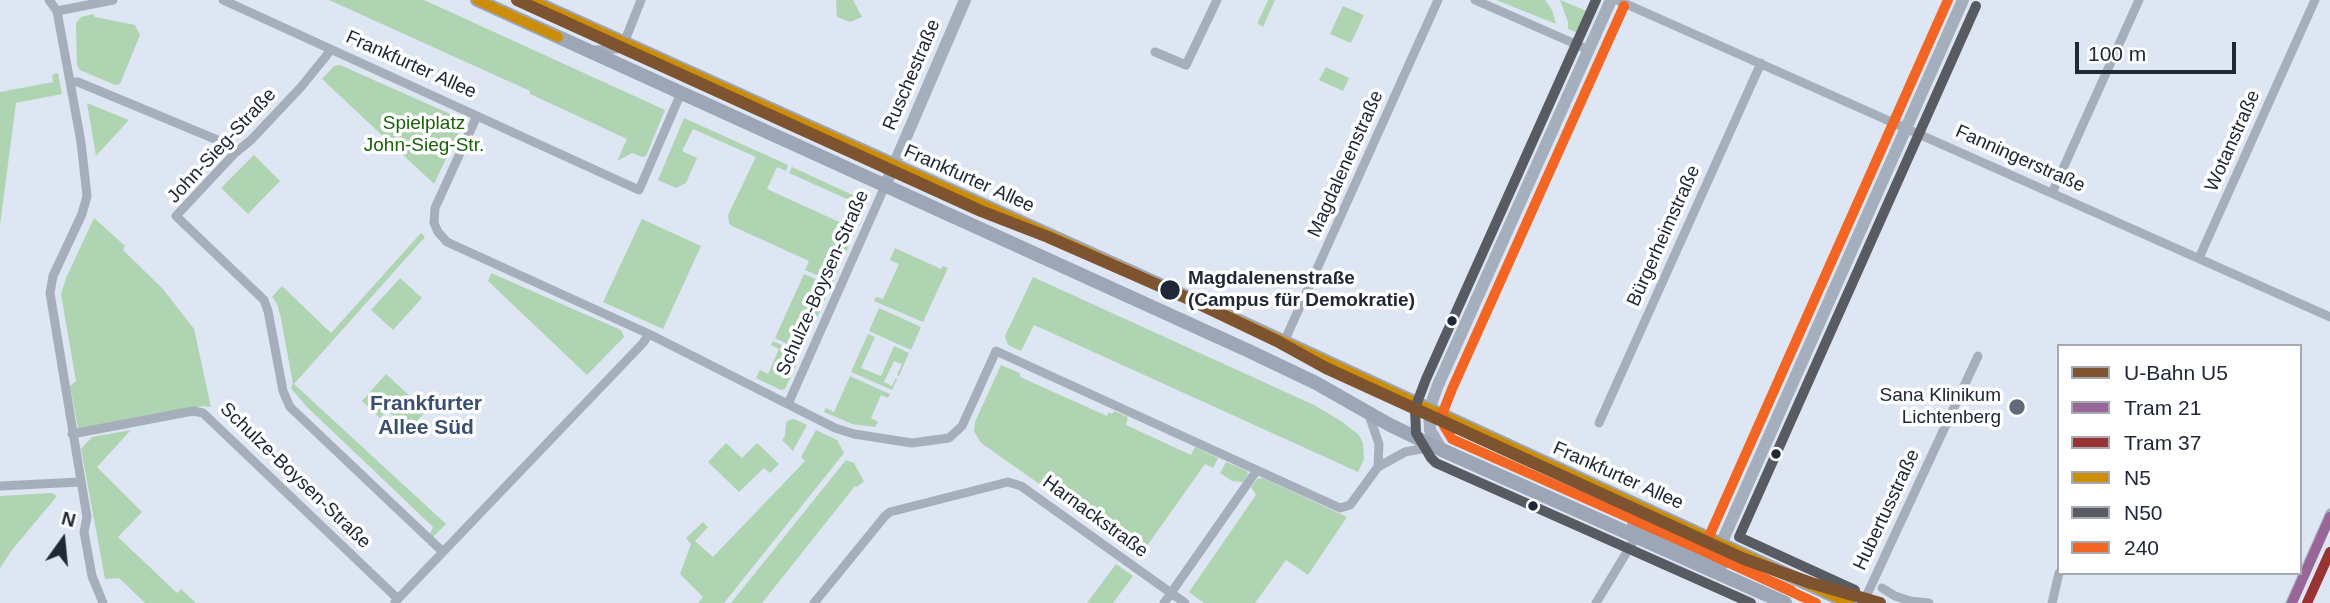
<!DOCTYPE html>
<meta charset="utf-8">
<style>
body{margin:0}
#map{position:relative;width:2330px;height:603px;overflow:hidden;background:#dee6f4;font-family:Arial,sans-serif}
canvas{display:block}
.legend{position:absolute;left:2057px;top:344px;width:245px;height:231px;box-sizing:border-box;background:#fff;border:2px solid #a6a9af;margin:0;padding:9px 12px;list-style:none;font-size:21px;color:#202837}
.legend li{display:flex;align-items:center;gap:14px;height:35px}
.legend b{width:35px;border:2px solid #a6a9af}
.north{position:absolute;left:28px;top:505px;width:70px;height:70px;-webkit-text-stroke:5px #fff;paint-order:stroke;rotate:15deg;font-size:19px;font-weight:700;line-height:28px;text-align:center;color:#202837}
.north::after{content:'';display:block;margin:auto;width:24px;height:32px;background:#202837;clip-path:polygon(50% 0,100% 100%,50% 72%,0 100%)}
.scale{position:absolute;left:2075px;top:42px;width:161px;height:32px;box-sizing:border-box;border:4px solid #202837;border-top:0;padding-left:9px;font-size:21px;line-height:24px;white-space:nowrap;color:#202837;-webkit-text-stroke:5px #fff;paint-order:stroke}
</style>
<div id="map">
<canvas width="2330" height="603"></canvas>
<ul class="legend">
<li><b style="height:9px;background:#7e5330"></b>U-Bahn U5</li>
<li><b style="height:9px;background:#969"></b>Tram 21</li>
<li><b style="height:9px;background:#933"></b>Tram 37</li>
<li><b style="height:9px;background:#cc8d0b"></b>N5</li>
<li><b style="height:9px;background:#595b62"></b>N50</li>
<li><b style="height:9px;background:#f26522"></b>240</li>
</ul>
<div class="north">N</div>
<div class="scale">100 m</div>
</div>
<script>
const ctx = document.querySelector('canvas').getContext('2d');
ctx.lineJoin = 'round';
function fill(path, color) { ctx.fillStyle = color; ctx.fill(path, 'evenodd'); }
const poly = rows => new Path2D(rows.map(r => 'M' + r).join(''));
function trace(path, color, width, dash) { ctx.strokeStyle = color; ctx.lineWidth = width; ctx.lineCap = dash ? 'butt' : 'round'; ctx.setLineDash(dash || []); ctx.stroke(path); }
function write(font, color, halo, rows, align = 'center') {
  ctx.font = font + ' Arial,sans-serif'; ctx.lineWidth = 7; ctx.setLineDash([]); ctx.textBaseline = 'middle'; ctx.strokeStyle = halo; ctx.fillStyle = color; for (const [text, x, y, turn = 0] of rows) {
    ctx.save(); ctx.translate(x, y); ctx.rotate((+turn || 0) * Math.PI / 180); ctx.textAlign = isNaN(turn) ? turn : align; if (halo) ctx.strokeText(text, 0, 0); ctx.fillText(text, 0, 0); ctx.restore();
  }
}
fill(poly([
 [329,0,424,0,665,110,646,156,642,157,632,153,617,161,627,139,530,94,530,91],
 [836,0,853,0,862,17,850,22,837,17],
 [1268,0,1275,0,1263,27,1258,24,1258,22],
 [1496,0,1545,0,1552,10,1556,24],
 [1560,0,1589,12,1578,33,1568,29,1568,22],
 [1343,6,1364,15,1351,43,1330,34],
 [93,14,95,17,135,25,140,35,120,84,115,85,80,70,77,65,76,23,81,17],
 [340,65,457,117,462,125,434,184,322,79,334,66],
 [1326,67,1349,78,1343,91,1319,80],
 [58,73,62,94,16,103,0,225,0,92,53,82,52,75],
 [87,103,129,120,96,156],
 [684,118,788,165,786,171,777,167,767,189,848,226,858,204,789,173,792,167,868,202,833,282,805,270,809,261,732,226,729,223,728,215,756,157,693,129,682,151,697,158,686,183,676,188,658,180],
 [254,155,280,181,248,214,221,188],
 [94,218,125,246,123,250,163,289,194,329,211,407,204,406,80,429,78,428,70,386,76,381,61,294,66,278],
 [642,219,701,246,663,329,603,302],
 [421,233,425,237,294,384,446,524,433,537,430,534,433,527,306,406,291,388,293,384,281,319,277,304,272,297,282,286,331,333],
 [895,248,941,269,943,266,948,268,923,322,874,301,876,297,883,299,899,264,890,260],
 [491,273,621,330,624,337,587,375,488,281],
 [804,274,831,286,802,351,775,338],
 [1033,277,1314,405,1341,421,1359,435,1363,443,1364,459,1358,472,1034,325,1021,351,1008,345,1005,336],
 [400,278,422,298,393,330,371,310],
 [879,308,921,327,911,350,869,331],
 [868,334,875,337,861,368,881,376,894,346,909,353,899,376,897,375,902,364,894,361,884,382,892,386,896,378,897,379,892,390,851,372],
 [773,341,801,354,785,389,781,390,756,378,760,370,768,374,779,349,771,345],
 [1001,365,1020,373,1020,377,1107,416,1109,412,1112,414,1114,411,1128,417,1126,425,1191,455,1195,447,1218,458,1213,468,1205,464,1142,553,1081,509,1078,511,981,443,974,431,975,422],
 [386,374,426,411,409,430,388,411,380,418,362,401],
 [850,376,890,394,888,398,881,395,871,418,878,422,875,427,852,424,824,412,826,408,834,412],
 [794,419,807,425,793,451,782,440,785,436,786,423,789,420],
 [131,430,97,467,142,512,118,537,177,593,181,589,196,603,145,603,119,578,105,579,81,449,92,437],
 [816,430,837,440,844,453,724,603,698,603,703,597,680,574,691,544,686,538,703,522,708,527,695,541,713,557,805,461,801,457],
 [726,443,742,458,757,443,779,464,770,473,764,468,739,492,708,462],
 [846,460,854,463,864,481,857,487,855,486,762,603,731,603],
 [1226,462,1247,471,1248,474,1243,482,1232,481,1220,473],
 [1263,478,1347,517,1308,575,1286,560,1255,603,1204,603,1189,592,1256,495,1251,487,1257,479],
 [52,493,57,496,12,550,0,568,0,496],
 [1116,564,1133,576,1113,603,1087,603]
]), '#aed4b1');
trace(poly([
 [49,0,57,11,81,142,87,196,82,214,53,276,50,293,87,517,84,532,92,576,103,603],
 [223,0,639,190,681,93],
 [1475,0,1589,50],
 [1617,0,2330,317],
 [57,11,113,0],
 [331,50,301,87,251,140,235,153,176,216,264,300,268,311,283,391,290,407,443,552],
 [594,50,617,49,624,43,641,0],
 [1155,52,1186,65,1217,0],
 [71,82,78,82,227,144,235,153],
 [477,116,435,208,434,223,438,232,447,242,649,334,835,428,854,434,912,443,949,438,962,426,996,351,1340,508,1350,505,1378,467,1405,452,1431,447],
 [2052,193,2139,0],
 [2199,258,2315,0],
 [1284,342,1438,0],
 [788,404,885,186],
 [1369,415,1379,444,1378,467],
 [1599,423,1761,63],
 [72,434,193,411,203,413,398,599],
 [0,486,80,482],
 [1882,588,1895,596,1910,601,1929,603],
 [395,602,643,343,649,334],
 [814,603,885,516,890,512,1008,482,1021,486,1185,603],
 [1164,603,1257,470],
 [1596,603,1636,537],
 [1863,603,1978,356],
 [2052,603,2059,573],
 [2290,603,2330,513]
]), '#a6aebb', 9);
trace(poly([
 [885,186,965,0],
 [1442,450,1430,430,1429,410,1438,385,1611,0],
 [1721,544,1963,0]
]), '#a5aebd', 12);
trace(poly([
 [477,0,1249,351,1316,383,1390,425,1442,450,1785,603],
 [530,0,1211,308,1849,603],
 [1632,503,1636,537],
 [1636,537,1647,530,1662,528,1684,538],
 [1650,539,1671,541,1723,562,1748,557]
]), '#9da6b7', 14);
trace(poly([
 [477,0,558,37],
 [530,0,1211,308,1849,603]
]), '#cc8d0b', 10);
trace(poly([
 [1596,0,1426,379,1415,408,1416,433,1431,458,1436,463,1751,603],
 [1855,590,1739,537,1976,6]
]), '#595b62', 10);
trace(poly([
 [1624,6,1452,389,1443,412,1444,426,1452,439,1791,590],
 [1816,603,1714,556,1708,549,1707,541,1948,0]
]), '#f26522', 10);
trace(poly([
 [2292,603,2330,517]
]), '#969', 10);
trace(poly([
 [2307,603,2330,552]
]), '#933', 10);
trace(poly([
 [517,0,981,211,1048,237,1185,297,1277,341,1326,368,1744,559,1811,583,1880,603]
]), '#7e5330', 12);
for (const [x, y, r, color] of [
 [1170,290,11,"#202837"],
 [1452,321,6,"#202837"],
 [2017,407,9,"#626a79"],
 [1776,454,6,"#202837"],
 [1533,506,6,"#202837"]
]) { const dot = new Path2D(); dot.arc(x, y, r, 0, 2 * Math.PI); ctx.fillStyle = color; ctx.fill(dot); trace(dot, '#fff', 2.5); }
write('19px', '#202837', '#fff', [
 ["Frankfurter Allee",411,65,24],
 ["Ruschestraße",912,75,-67],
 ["Wotanstraße",2233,141,-66],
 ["John-Sieg-Straße",222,146,-47],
 ["Fanningerstraße",2020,159,24],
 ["Magdalenenstraße",1346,164,-66],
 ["Frankfurter Allee",969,179,24],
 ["Bürgerheimstraße",1664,236,-66],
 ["Schulze-Boysen-Straße",823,283,-66],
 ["Schulze-Boysen-Straße",295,476,44],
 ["Frankfurter Allee",1618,476,24],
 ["Hubertusstraße",1887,510,-65],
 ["Harnackstraße",1095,517,36]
]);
write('19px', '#185f09', '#fff', [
 ["Spielplatz",424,124],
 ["John-Sieg-Str.",424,146]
]);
write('bold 19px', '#202837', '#fff', [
 ["Magdalenenstraße",1188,279],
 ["(Campus für Demokratie)",1188,301]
], 'left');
write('19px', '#202837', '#fff', [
 ["Sana Klinikum",2001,396],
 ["Lichtenberg",2001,418]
], 'right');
write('bold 21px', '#3b4f70', '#fff', [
 ["Frankfurter",426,404],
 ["Allee Süd",426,428]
]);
</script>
